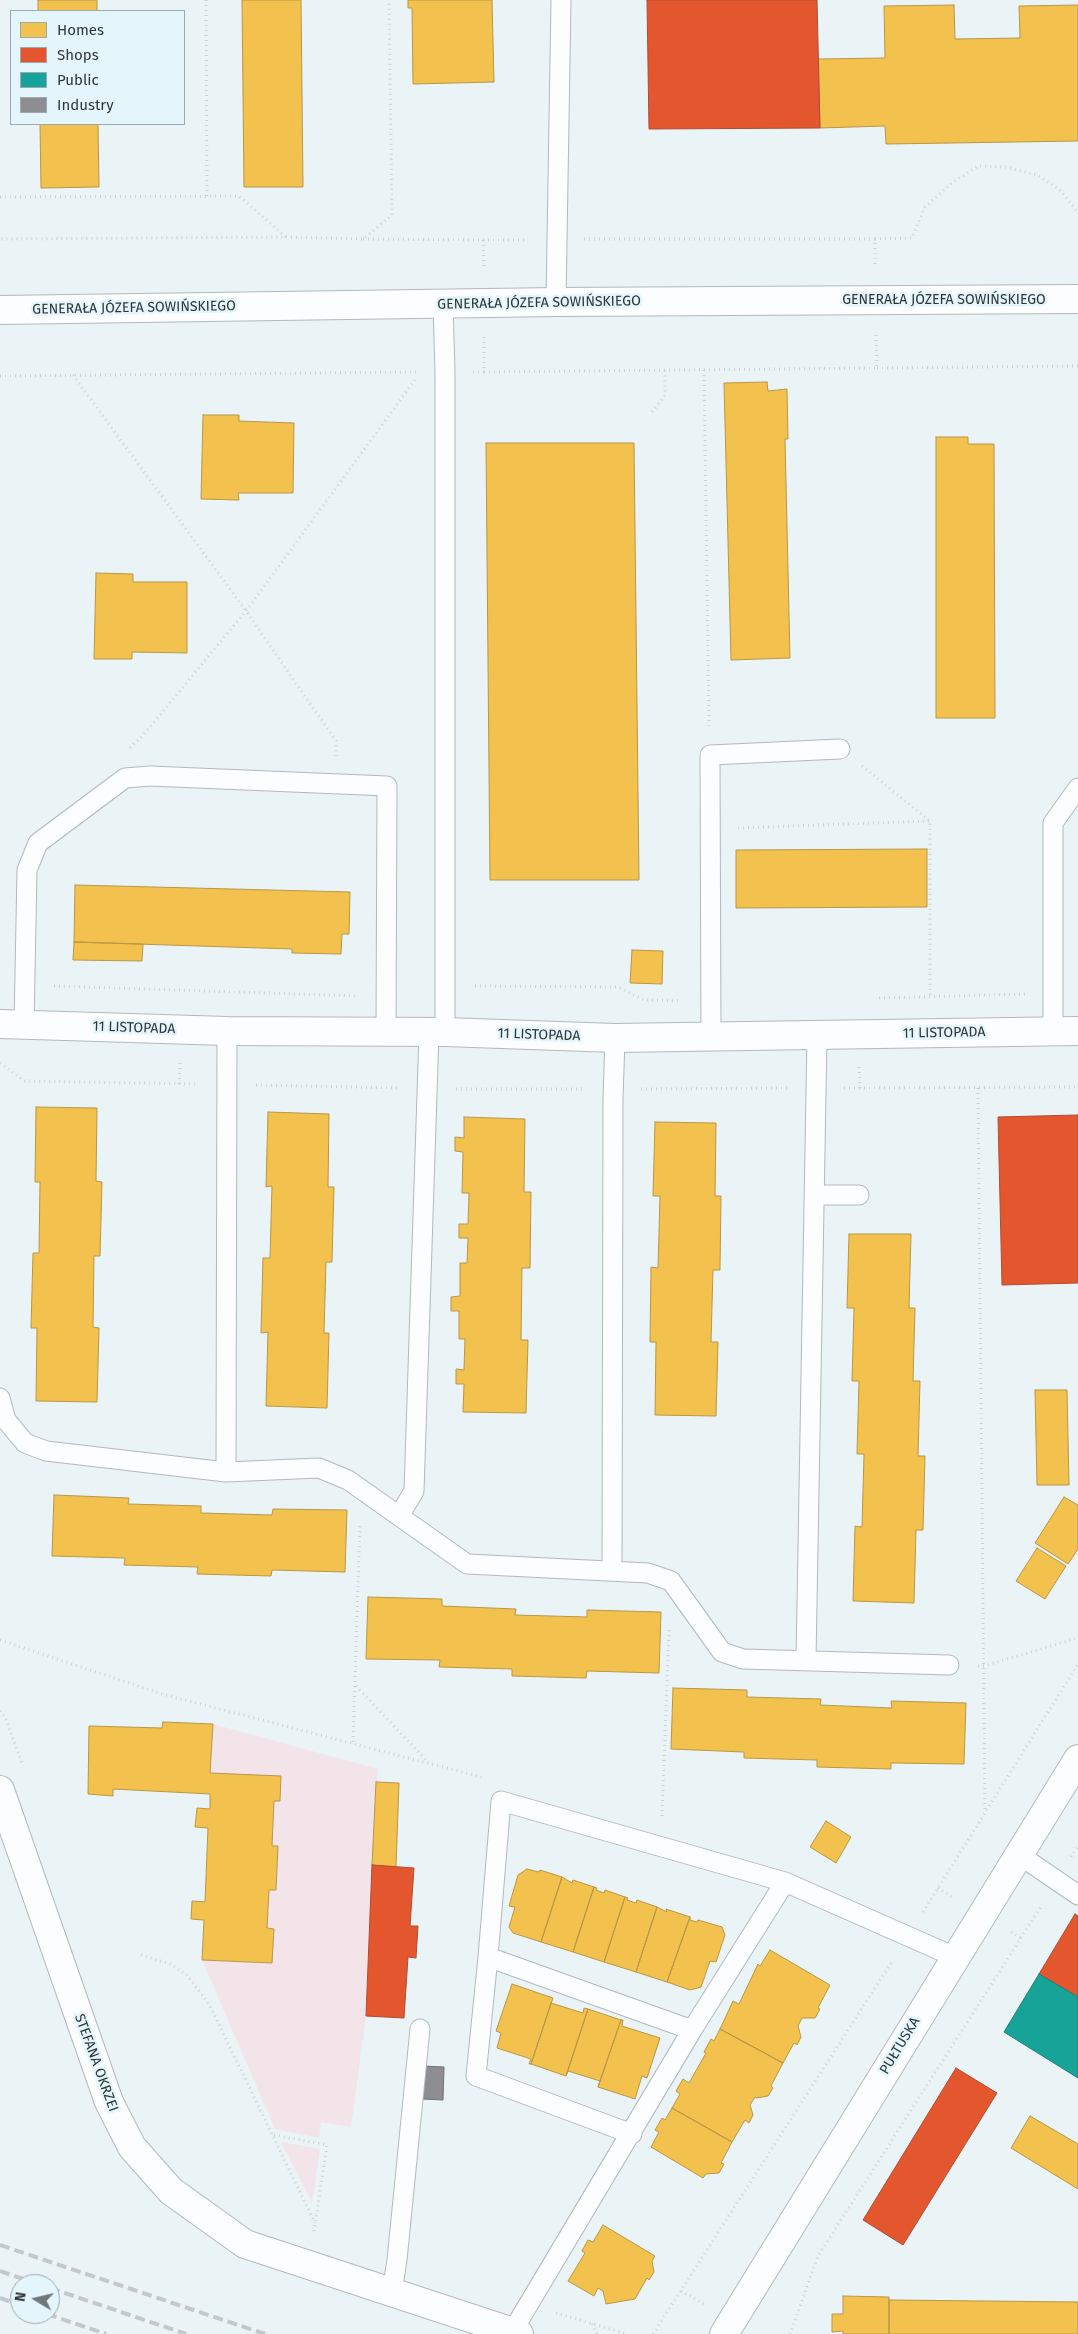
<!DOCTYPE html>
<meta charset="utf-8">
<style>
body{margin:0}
#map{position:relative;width:1078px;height:2334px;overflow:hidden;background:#eaf3f6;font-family:"Fira Sans",sans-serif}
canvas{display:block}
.legend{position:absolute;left:10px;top:10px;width:175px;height:115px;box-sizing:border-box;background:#e4f6fc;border:1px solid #9ca9ae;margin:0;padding:6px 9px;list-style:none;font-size:15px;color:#2f3638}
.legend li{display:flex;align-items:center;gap:10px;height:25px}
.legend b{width:25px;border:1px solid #9ca9ae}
.north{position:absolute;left:10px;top:2274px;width:50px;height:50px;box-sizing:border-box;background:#e4f6fc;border:1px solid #9ca9ae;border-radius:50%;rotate:279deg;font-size:14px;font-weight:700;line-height:20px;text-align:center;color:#2f3638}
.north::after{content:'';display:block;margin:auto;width:18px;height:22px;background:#70787a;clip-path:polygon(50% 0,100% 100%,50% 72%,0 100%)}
</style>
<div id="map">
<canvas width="1078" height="2334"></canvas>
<ul class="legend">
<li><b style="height:14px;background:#f2c14e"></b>Homes</li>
<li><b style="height:14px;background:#e4572e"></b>Shops</li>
<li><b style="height:14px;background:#17a398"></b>Public</li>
<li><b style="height:14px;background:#8d8d92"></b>Industry</li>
</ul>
<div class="north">N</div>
</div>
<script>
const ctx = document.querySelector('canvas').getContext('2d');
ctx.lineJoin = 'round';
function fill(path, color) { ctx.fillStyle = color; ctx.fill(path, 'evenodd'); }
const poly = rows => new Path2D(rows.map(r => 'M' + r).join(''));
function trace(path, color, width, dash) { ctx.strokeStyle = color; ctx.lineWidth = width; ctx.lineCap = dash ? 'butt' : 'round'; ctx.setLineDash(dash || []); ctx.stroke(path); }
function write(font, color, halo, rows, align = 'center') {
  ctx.font = font + ' "Fira Sans",sans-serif'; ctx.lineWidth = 5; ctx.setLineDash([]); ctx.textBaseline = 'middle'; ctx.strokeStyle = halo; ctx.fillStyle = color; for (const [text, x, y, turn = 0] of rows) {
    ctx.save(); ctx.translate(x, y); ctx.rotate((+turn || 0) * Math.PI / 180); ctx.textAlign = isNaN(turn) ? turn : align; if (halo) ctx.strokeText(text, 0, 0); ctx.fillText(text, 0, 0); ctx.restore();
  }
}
fill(poly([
 [213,1724,378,1769,366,2016,351,2127,321,2122,319,2138,275,2129,202,1960,272,1963,274,1929,267,1928,269,1890,276,1890,278,1846,272,1846,274,1801,280,1801,281,1777,210,1773],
 [281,2142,320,2149,312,2203]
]), '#f3e4ea');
const homes = poly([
 [38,0,97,0,97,11,38,11,38,0],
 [242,0,301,0,303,187,244,187,242,0],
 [408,0,492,0,494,82,413,84,412,8,408,8,408,0],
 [954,5,955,39,1020,38,1019,6,1078,5,1078,141,886,144,885,126,820,128,818,59,885,58,884,6,954,5],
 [40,124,98,124,99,187,41,188,40,124],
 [767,382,768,391,787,389,788,439,785,439,790,658,731,660,724,383,767,382],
 [203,415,239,415,239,421,294,423,293,493,238,493,239,500,201,499,203,415],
 [936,437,968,437,968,444,994,444,995,718,936,718,936,437],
 [486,443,634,443,639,880,490,880,486,443],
 [96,573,133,574,133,582,187,582,187,653,132,652,132,659,94,659,96,573],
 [927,849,927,907,736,908,736,850,927,849],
 [75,885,350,892,349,934,342,934,341,954,292,953,292,949,74,942,75,885],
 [74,942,143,944,142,961,73,960,74,942],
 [632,950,663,951,662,984,630,983,632,950],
 [36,1107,97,1108,96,1181,102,1182,100,1256,94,1256,93,1327,99,1328,97,1402,36,1401,37,1328,31,1328,33,1253,39,1253,40,1182,35,1182,36,1107],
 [268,1112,329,1114,328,1187,334,1187,332,1262,326,1262,324,1333,329,1333,327,1408,266,1406,268,1332,261,1333,263,1258,270,1258,272,1186,266,1187,268,1112],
 [464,1117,525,1119,524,1192,531,1192,530,1268,522,1268,521,1340,528,1340,526,1413,463,1412,464,1384,456,1384,456,1369,464,1370,465,1339,459,1339,459,1311,451,1311,451,1297,460,1296,460,1263,467,1263,468,1238,459,1238,459,1224,468,1224,469,1193,462,1193,463,1152,455,1151,455,1137,464,1138,464,1117],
 [655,1122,716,1123,715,1196,721,1196,720,1270,713,1270,711,1342,718,1342,716,1416,655,1415,656,1342,650,1342,651,1267,658,1268,660,1196,653,1196,655,1122],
 [849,1234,911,1234,909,1308,915,1308,913,1381,920,1381,918,1456,925,1456,923,1530,916,1530,914,1603,853,1601,855,1526,862,1527,864,1454,857,1454,859,1381,852,1381,854,1308,847,1308,849,1234],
 [1035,1390,1067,1390,1069,1485,1037,1485,1035,1390],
 [54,1495,129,1498,128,1504,201,1506,201,1513,272,1515,273,1509,347,1510,345,1572,272,1570,271,1576,197,1574,198,1567,124,1565,125,1558,52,1556,54,1495],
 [1064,1497,1078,1505,1078,1549,1068,1564,1035,1543,1064,1497],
 [1037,1548,1066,1566,1045,1599,1016,1581,1037,1548],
 [368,1597,442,1599,442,1606,516,1609,515,1615,587,1617,587,1610,661,1612,659,1673,587,1671,586,1678,512,1676,512,1669,439,1667,440,1660,366,1659,368,1597],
 [673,1688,747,1690,747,1697,821,1699,820,1705,892,1708,891,1701,966,1703,964,1764,891,1763,891,1769,817,1767,817,1760,744,1758,744,1752,671,1749,673,1688],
 [163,1722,213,1724,210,1773,281,1776,280,1801,274,1801,272,1846,278,1846,276,1890,269,1890,267,1928,274,1929,272,1963,202,1960,204,1920,191,1919,192,1901,205,1902,208,1828,195,1827,197,1808,210,1809,210,1794,113,1789,113,1796,88,1794,89,1726,162,1728,163,1722],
 [376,1782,399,1783,396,1867,372,1865,376,1782],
 [826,1821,851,1837,836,1863,810,1847,826,1821],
 [527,1869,539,1872,540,1870,562,1877,541,1942,513,1933,509,1927,515,1907,509,1906,518,1875,527,1869],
 [562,1877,572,1883,573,1880,594,1887,573,1952,541,1942,562,1877],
 [594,1887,597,1888,596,1890,604,1893,605,1890,625,1897,604,1962,573,1952,594,1887],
 [625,1897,628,1898,627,1900,636,1903,637,1900,657,1907,636,1972,604,1962,625,1897],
 [657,1907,667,1912,666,1909,690,1917,667,1982,636,1972,657,1907],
 [690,1917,690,1920,697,1922,698,1920,722,1927,725,1935,716,1962,710,1961,701,1987,690,1990,667,1982,690,1917],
 [770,1950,830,1985,818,2008,820,2009,815,2018,802,2018,798,2026,801,2037,797,2045,794,2043,783,2063,720,2029,733,2001,739,2004,758,1964,760,1966,770,1950],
 [512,1984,553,1998,531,2064,529,2064,531,2059,497,2048,501,2033,496,2031,512,1984],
 [551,2003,583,2013,584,2008,588,2009,566,2076,531,2064,551,2003],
 [588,2009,621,2020,598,2087,600,2081,568,2071,566,2076,588,2009],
 [621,2020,623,2020,622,2026,660,2038,647,2078,642,2076,635,2099,598,2087,621,2020],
 [720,2029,783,2063,771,2086,773,2088,768,2096,757,2098,755,2097,750,2105,753,2115,749,2123,745,2120,732,2142,672,2108,680,2094,676,2091,683,2079,689,2083,706,2053,704,2052,711,2039,714,2041,720,2029],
 [672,2108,732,2142,721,2163,724,2164,719,2173,706,2174,703,2178,651,2147,659,2132,655,2130,662,2118,665,2120,672,2108],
 [1030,2116,1078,2144,1078,2189,1011,2148,1030,2116],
 [603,2225,655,2256,652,2261,654,2272,649,2280,647,2278,635,2299,606,2304,603,2291,598,2288,594,2296,568,2281,585,2253,582,2251,588,2240,593,2242,603,2225],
 [843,2296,889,2297,889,2334,843,2334,843,2331,832,2332,832,2314,843,2314,843,2296],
 [889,2300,1078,2302,1078,2334,889,2334,889,2300]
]);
fill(homes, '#f2c14e');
trace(homes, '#b89747', 1);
const shops = poly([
 [647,0,817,0,820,128,649,129,647,0],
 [1078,1115,1078,1283,1002,1285,998,1117,1078,1115],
 [372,1865,414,1868,410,1926,418,1926,416,1958,408,1957,404,2018,366,2016,372,1865],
 [1075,1914,1078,1916,1078,1997,1039,1974,1075,1914],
 [956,2068,997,2093,903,2245,863,2220,956,2068]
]);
fill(shops, '#e4572e');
trace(shops, '#ae4d31', 1);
const public = poly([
 [1039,1974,1078,1997,1078,2078,1004,2032,1039,1974]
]);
fill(public, '#17a398');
trace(public, '#1e827b', 1);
const industry = poly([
 [423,2066,444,2067,443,2100,422,2099,423,2066]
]);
fill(industry, '#8d8d92');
trace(industry, '#717377', 1);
const service = poly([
 [556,302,561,0],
 [443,304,445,372,445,1032],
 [24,1025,27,870,38,843,125,778,150,776,387,786,386,1033],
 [1053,1031,1053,823,1078,788],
 [711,1038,710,755,840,749],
 [814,1195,859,1195],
 [0,1398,6,1420,25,1443,46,1451,226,1472,319,1468,348,1480,467,1564,648,1573,671,1581,722,1652,743,1659,949,1665],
 [226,1472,227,1031],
 [399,1516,414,1491,429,1033],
 [612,1571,613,1099,615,1038],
 [806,1661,817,1036],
 [1018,1854,1078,1895],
 [488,1957,501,1801,785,1882],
 [632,2134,476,2076,488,1957,692,2030],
 [392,2292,397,2260,420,2029],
 [512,2332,692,2030,785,1882,955,1957]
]);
const minor = poly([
 [0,1024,227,1031,445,1032,615,1038,1078,1031]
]);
const tertiary = poly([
 [0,310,556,302,1078,299],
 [0,1790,109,2102,132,2147,171,2191,245,2244,519,2334],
 [724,2334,1078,1759]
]);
trace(service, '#b2b9bc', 21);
trace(minor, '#b2b9bc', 30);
trace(tertiary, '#b2b9bc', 30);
trace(poly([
 [206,0,207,196],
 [0,197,239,196,286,237,0,239],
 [286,237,363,239,392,215,389,0],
 [363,239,483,240,484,270],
 [584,239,875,239,875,268],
 [875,239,912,238,925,207,952,183,978,166,1005,167,1037,175,1061,191,1078,213],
 [483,240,528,240],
 [877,368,1078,366],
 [704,370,709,727],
 [473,372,484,372,484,336],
 [484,372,877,368,876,334],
 [73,375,246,611,336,741,336,756],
 [0,376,417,372],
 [652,412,665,395,665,370],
 [130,748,145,733,246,611,415,380],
 [862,766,930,821],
 [738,828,930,821,930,997],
 [54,986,358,996],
 [475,986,618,987,644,1000,682,1001],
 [879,998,1025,994],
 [0,1063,25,1081,197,1084],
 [859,1067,860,1089],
 [179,1084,180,1062],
 [256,1085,400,1088],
 [844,1088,1078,1087],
 [978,1088,985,1813],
 [456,1089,585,1089],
 [641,1089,787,1088],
 [0,1640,162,1694,485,1778],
 [978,1666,984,1666,1078,1638],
 [356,1686,427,1761],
 [0,1711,5,1717,23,1766],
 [353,1742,360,1523],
 [662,1816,669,1630],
 [1071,1857,1078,1846],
 [938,1888,954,1898],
 [923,1912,1078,1664],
 [1011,1932,1022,1939],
 [141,1955,170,1964,187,1975,209,2004,315,2223],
 [274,2135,327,2145,314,2232],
 [681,2291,704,2304],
 [556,2313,627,2334],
 [592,2324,597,2334],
 [653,2334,893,1960],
 [790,2334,818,2256,1042,1905]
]), '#cdd1d1', 3, [1, 4]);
trace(service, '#fcfdfe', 19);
trace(minor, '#fcfdfe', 28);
trace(tertiary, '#fcfdfe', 28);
trace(poly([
 [0,2245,265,2334],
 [0,2271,38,2284],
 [50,2288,186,2334],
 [0,2298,20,2305],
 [47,2314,106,2334]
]), '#c5c8c8', 4, [10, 5]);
write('14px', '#2f3638', '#e4f6fc', [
 ["GENERAŁA JÓZEFA SOWIŃSKIEGO",944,300],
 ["GENERAŁA JÓZEFA SOWIŃSKIEGO",539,303,-1],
 ["GENERAŁA JÓZEFA SOWIŃSKIEGO",134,308,-1],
 ["11 LISTOPADA",134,1028,2],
 ["11 LISTOPADA",944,1033,-1],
 ["11 LISTOPADA",539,1035,2],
 ["PUŁTUSKA",900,2046,-59],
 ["STEFANA OKRZEI",96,2063,70]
]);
</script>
